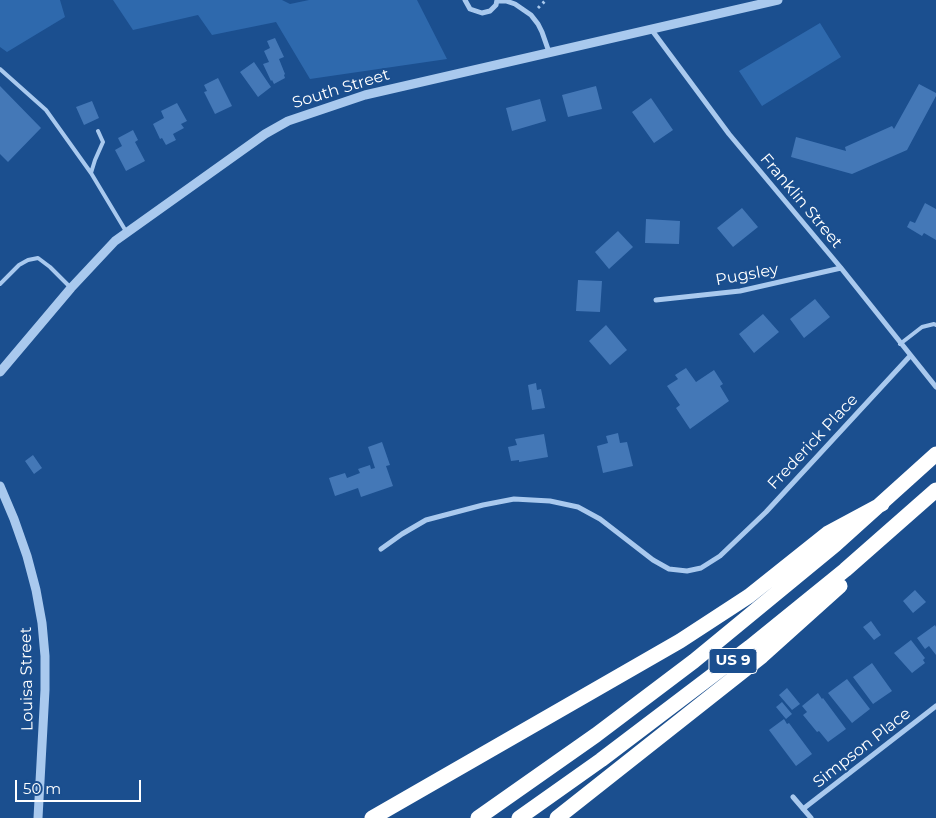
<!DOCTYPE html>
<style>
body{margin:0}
#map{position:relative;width:936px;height:818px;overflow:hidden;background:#1b4f8f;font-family:Montserrat,sans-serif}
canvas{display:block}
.scale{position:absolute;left:15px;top:780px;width:126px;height:22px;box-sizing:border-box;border:2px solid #fff;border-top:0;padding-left:6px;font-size:15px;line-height:18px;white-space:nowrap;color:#fff;-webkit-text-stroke:4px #1b4f8f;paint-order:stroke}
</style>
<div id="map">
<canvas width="936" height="818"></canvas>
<div class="scale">50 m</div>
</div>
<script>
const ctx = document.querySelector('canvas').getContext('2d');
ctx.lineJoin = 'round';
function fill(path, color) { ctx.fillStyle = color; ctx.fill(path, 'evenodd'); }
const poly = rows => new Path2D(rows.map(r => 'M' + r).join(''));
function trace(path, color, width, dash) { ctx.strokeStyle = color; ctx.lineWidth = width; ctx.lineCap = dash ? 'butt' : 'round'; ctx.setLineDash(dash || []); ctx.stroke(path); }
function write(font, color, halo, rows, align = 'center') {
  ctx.font = font + ' Montserrat,sans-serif'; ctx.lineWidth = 4; ctx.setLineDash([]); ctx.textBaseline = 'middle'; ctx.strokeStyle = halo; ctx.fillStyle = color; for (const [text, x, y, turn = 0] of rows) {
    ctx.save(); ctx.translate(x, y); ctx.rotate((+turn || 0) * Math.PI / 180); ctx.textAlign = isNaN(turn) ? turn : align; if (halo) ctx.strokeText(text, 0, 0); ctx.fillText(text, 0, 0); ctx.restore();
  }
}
fill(poly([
 [0,0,60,0,65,17,7,52,0,47],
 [113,0,282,0,290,4,309,0,417,0,447,59,310,79,276,22,212,35,198,15,133,30],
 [820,23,841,57,762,106,739,71]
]), '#2e69ad');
fill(poly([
 [275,38,284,57,279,59,285,74,284,75,285,78,274,84,272,80,271,81,263,64,269,62,264,51,270,48,267,41],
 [254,62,271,87,258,97,240,72],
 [218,78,232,106,215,114,204,92,207,91,204,85],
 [919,84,936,93,936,96,907,150,852,174,791,157,796,137,846,151,845,147,892,126,894,129],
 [0,86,41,128,8,162,0,154],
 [596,86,602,109,568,117,562,95],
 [651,98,673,130,654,143,632,112],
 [540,99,546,121,512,131,506,108],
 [92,101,99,118,84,125,76,107],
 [177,103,187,121,181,124,184,128,173,134,176,140,166,145,162,138,160,139,153,124,164,118,161,111],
 [133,130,138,140,135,142,145,161,126,171,115,150,122,146,118,138],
 [925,203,936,209,936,240,924,233,922,236,907,227,910,221,915,223],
 [742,208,758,227,733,247,717,228],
 [646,219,680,221,679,244,645,243],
 [618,231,633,247,609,269,595,252],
 [578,280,602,281,600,312,576,311],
 [815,299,830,317,804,338,790,319],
 [763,314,779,332,754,353,739,334],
 [606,325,627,350,610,365,589,341],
 [686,368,696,382,714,370,723,384,720,386,729,401,690,429,676,408,680,405,667,386,678,379,675,375],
 [536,383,537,390,541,389,545,408,532,410,528,385],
 [618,433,620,443,627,442,633,466,603,473,597,446,608,443,606,436],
 [544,434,548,457,519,462,519,460,511,461,508,447,517,445,515,439],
 [382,442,390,465,386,466,393,486,361,497,358,488,335,496,329,478,345,473,347,478,360,473,358,469,370,465,371,469,375,468,368,447],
 [33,455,42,468,34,474,25,461],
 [915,590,926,602,913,613,903,601],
 [871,621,881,635,874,640,863,627],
 [935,625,936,627,936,655,929,646,925,649,917,638],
 [911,640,925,658,923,660,925,663,912,673,894,653],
 [872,663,892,691,873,704,853,677],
 [847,679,870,709,852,723,828,693],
 [787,688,800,704,792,710,779,695],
 [818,693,822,699,823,698,846,729,828,742,819,731,817,732,803,715,807,712,802,706],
 [782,702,792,714,786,719,776,707],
 [784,719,787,724,789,723,812,754,796,766,769,730]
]), '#4478b7');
trace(poly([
 [538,8,546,0]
]), '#a9c9ee', 3, [2.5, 4]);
trace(poly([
 [0,69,46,110,91,173],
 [98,131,103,142,95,160,91,173,127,233],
 [0,284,19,265,28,260,38,258,50,267,71,288],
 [900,344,922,327,934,324,936,325]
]), '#a9c9ee', 4);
trace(poly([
 [465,0,470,9,482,13,490,11,496,5,497,0],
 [497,1,506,1,515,4,531,15,538,24,542,32,549,52],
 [651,29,729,134,841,268,936,387],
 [656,300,740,291,841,268],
 [381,549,402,534,426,520,483,505,514,499,550,501,578,507,600,519,653,560,669,569,687,571,701,568,720,556,766,512,910,356],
 [793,797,811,818],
 [803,809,936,706]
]), '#a9c9ee', 5);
trace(poly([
 [0,372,71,288,115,241,265,134,288,121,365,95,778,0],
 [0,486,14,519,27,556,36,590,42,623,45,656,45,690,38,818]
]), '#a9c9ee', 9);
trace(poly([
 [372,818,680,641,749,596,828,533,882,504],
 [478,818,596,735,694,661,835,545,936,454],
 [519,818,601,760,750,647,845,570,936,490],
 [557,818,762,656,840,586]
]), '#fff', 15);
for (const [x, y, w] of [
 [733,661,48]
]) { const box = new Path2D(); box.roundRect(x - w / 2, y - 12.5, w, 25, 4); ctx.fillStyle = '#1b4f8f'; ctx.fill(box); trace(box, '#fff', 1); }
write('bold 15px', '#fff', null, [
 ["US 9",733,661]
]);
write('16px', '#fff', '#1b4f8f', [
 ["South Street",341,89,-17],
 ["Franklin Street",801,201,50],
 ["Pugsley",747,275,-10],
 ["Frederick Place",813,442,-47],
 ["Louisa Street",27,679,-91],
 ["Simpson Place",862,748,-38]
]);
</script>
